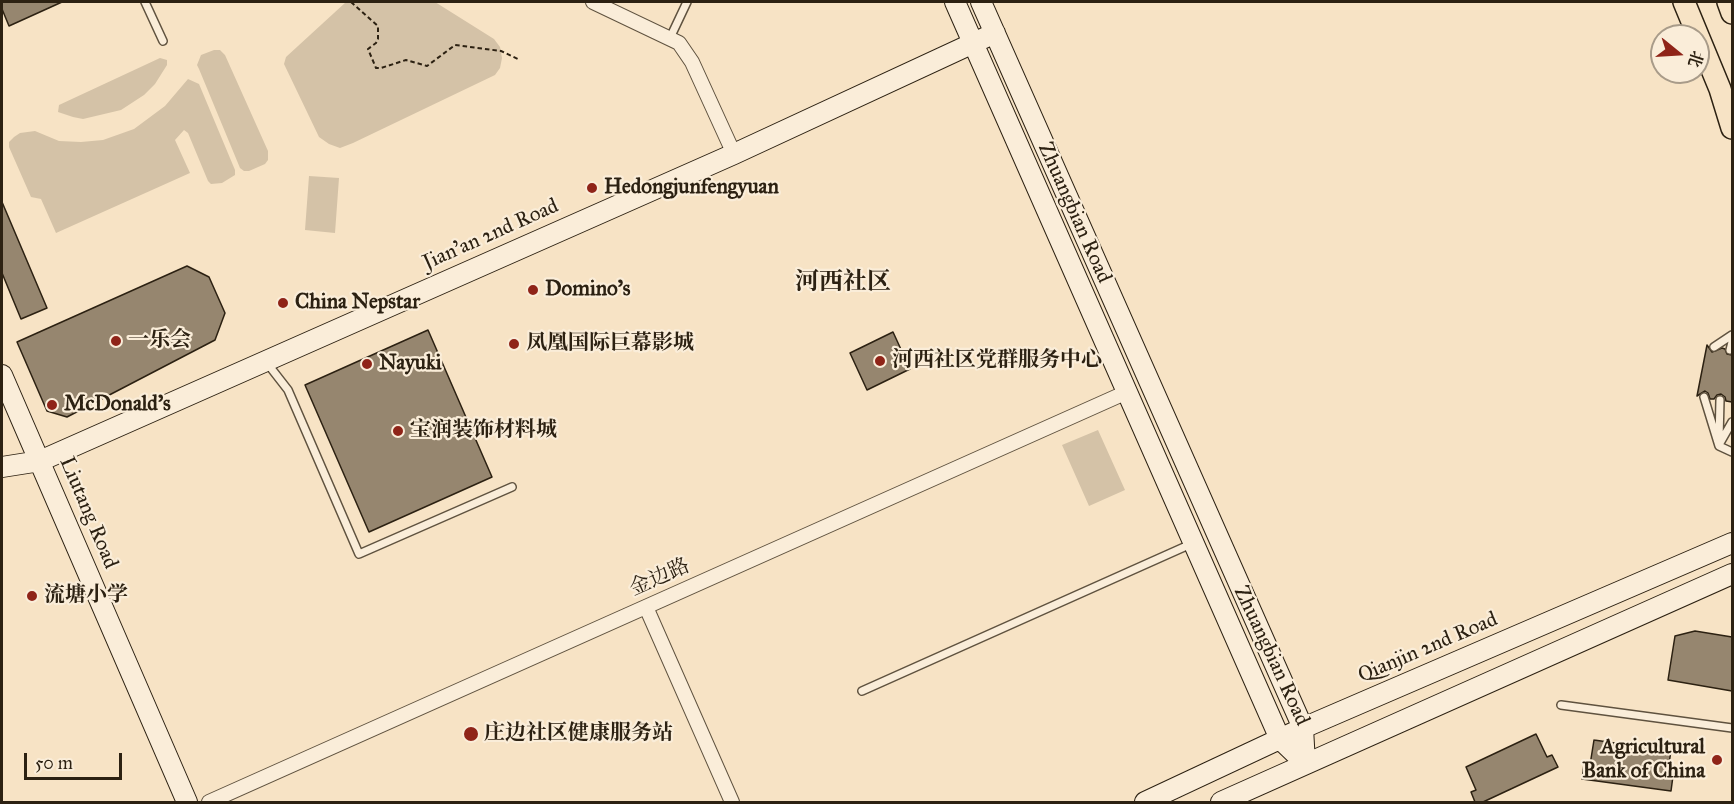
<!DOCTYPE html>
<meta charset="utf-8">
<style>
body{margin:0}
#map{position:relative;width:1734px;height:804px;overflow:hidden;background:#f7e3c5;font-family:"IM FELL Great Primer","Noto Serif SC",serif}
canvas{display:block}
.frame{position:absolute;inset:0;border:3px solid #2c2112;pointer-events:none}
.north{position:absolute;left:1650px;top:24px;width:60px;height:60px;box-sizing:border-box;background:#faedd9;border:2px solid #a89b89;border-radius:50%;rotate:108deg;font-size:16px;font-weight:700;line-height:24px;text-align:center;color:#2c2112}
.north::after{content:'';display:block;margin:auto;width:21px;height:27px;background:#8f2418;clip-path:polygon(50% 0,100% 100%,50% 72%,0 100%)}
.scale{position:absolute;left:24px;top:753px;width:98px;height:27px;box-sizing:border-box;border:3px solid #2c2112;border-top:0;padding-left:8px;font-size:18px;line-height:21px;white-space:nowrap;color:#2c2112;-webkit-text-stroke:4px #faedd9;paint-order:stroke}
</style>
<div id="map">
<canvas width="1734" height="804"></canvas>
<div class="frame"></div>
<div class="north">北</div>
<div class="scale">50 m</div>
</div>
<script>
const ctx = document.querySelector('canvas').getContext('2d');
ctx.lineJoin = 'round';
function fill(path, color) { ctx.fillStyle = color; ctx.fill(path, 'evenodd'); }
const poly = rows => new Path2D(rows.map(r => 'M' + r).join(''));
function trace(path, color, width, dash) { ctx.strokeStyle = color; ctx.lineWidth = width; ctx.lineCap = dash ? 'butt' : 'round'; ctx.setLineDash(dash || []); ctx.stroke(path); }
function write(font, color, halo, rows, align = 'center') {
  ctx.font = font + ' "IM FELL Great Primer","Noto Serif SC",serif'; ctx.lineWidth = 4.5; ctx.setLineDash([]); ctx.textBaseline = 'middle'; ctx.strokeStyle = halo; ctx.fillStyle = color; for (const [text, x, y, turn = 0] of rows) {
    ctx.save(); ctx.translate(x, y); ctx.rotate((+turn || 0) * Math.PI / 180); ctx.textAlign = isNaN(turn) ? turn : align; if (halo) ctx.strokeText(text, 0, 0); ctx.fillText(text, 0, 0); ctx.restore();
  }
}
fill(poly([
 [346,2,435,2,494,39,500,47,502,58,500,68,495,75,353,143,340,148,329,144,319,137,284,64,286,57],
 [214,50,220,50,225,55,268,151,268,160,265,164,249,171,244,171,240,168,199,69,197,65,201,55],
 [160,58,167,60,167,65,155,84,144,95,121,110,83,119,73,117,58,112,59,105],
 [188,79,199,84,235,170,235,175,222,183,211,184,208,181,188,133,184,130,175,140,190,173,56,233,41,199,31,197,9,147,9,142,14,137,20,133,35,131,59,141,81,142,103,140,134,129,165,106],
 [309,176,339,178,335,233,305,230],
 [1098,430,1125,490,1089,506,1062,445]
]), '#d4c2a7');
const building = poly([
 [2,2,62,2,9,26,2,9,2,2],
 [2,202,47,308,21,319,2,273,2,202],
 [187,266,209,277,225,313,215,340,67,417,47,411,17,342,187,266],
 [428,330,492,477,369,532,305,385,428,330],
 [893,332,910,369,867,390,850,353,893,332],
 [1707,345,1712,352,1722,348,1725,349,1727,354,1732,355,1732,402,1726,401,1725,397,1721,394,1717,395,1714,399,1710,399,1708,393,1705,391,1697,396,1707,345],
 [1695,631,1732,637,1732,691,1668,680,1675,636,1695,631],
 [1536,734,1547,757,1552,755,1558,767,1483,802,1475,802,1471,792,1476,790,1466,767,1536,734],
 [1594,740,1671,751,1667,776,1673,776,1671,791,1582,779,1584,764,1590,765,1594,740]
]);
fill(building, '#96866f');
trace(building, '#2c2112', 1.5);
const service = poly([
 [145,2,163,41],
 [670,38,687,2],
 [1714,347,1732,335],
 [1730,350,1732,342],
 [267,363,288,390,359,554,512,487],
 [1704,397,1719,446,1732,452],
 [1719,440,1720,400],
 [1720,443,1732,422],
 [862,691,1191,544],
 [1561,705,1732,728]
]);
const minor = poly([
 [593,2,679,43,692,62,734,154],
 [646,607,732,802],
 [209,802,1127,392]
]);
const secondary = poly([
 [955,2,1280,739,1305,763],
 [981,2,1303,728,1305,763],
 [2,375,187,802],
 [2,467,40,461,734,154,995,33],
 [1145,802,1303,728,1732,543],
 [1221,802,1732,574]
]);
const primary = poly([
 [1684,2,1720,89,1732,128],
 [1728,2,1732,13]
]);
trace(service, '#5f523f', 10);
trace(minor, '#5f523f', 16);
trace(secondary, '#2c2112', 22);
trace(primary, '#2c2112', 24);
trace(poly([
 [351,2,378,26,378,39,376,43,368,49,376,68,381,68,406,60,427,66,455,45,501,51,518,59]
]), '#2c2112', 2, [4.5, 3]);
trace(service, '#faedd9', 7);
trace(minor, '#faedd9', 14);
trace(secondary, '#faedd9', 20);
trace(primary, '#f7e3c5', 21);
for (const [x, y, r, color] of [
 [592,188,6,"#8f2418"],
 [533,290,6,"#8f2418"],
 [283,303,6,"#8f2418"],
 [116,341,6,"#8f2418"],
 [514,344,6,"#8f2418"],
 [880,361,6,"#8f2418"],
 [367,364,6,"#8f2418"],
 [52,405,6,"#8f2418"],
 [398,431,6,"#8f2418"],
 [32,596,6,"#8f2418"],
 [471,734,8,"#8f2418"],
 [1717,760,6,"#8f2418"]
]) { const dot = new Path2D(); dot.arc(x, y, r, 0, 2 * Math.PI); ctx.fillStyle = color; ctx.fill(dot); trace(dot, '#faedd9', 2); }
write('bold 21px', '#2c2112', '#faedd9', [
 ["Hedongjunfengyuan",604,188],
 ["Domino's",545,290],
 ["China Nepstar",295,303],
 ["一乐会",128,341],
 ["凤凰国际巨幕影城",526,344],
 ["河西社区党群服务中心",892,361],
 ["Nayuki",379,364],
 ["McDonald's",64,405],
 ["宝润装饰材料城",410,431],
 ["流塘小学",44,596],
 ["庄边社区健康服务站",484,734],
 ["Agricultural",1705,748,"right"],
 ["Bank of China",1705,772,"right"]
], 'left');
write('21px', '#2c2112', '#faedd9', [
 ["Zhuangbian Road",1074,213,66],
 ["Jian'an 2nd Road",491,235,-24],
 ["Liutang Road",88,513,67],
 ["金边路",660,578,-24],
 ["Qianjin 2nd Road",1428,648,-23],
 ["Zhuangbian Road",1271,656,65]
]);
write('bold 24px', '#2c2112', '#faedd9', [
 ["河西社区",843,283]
]);
</script>
